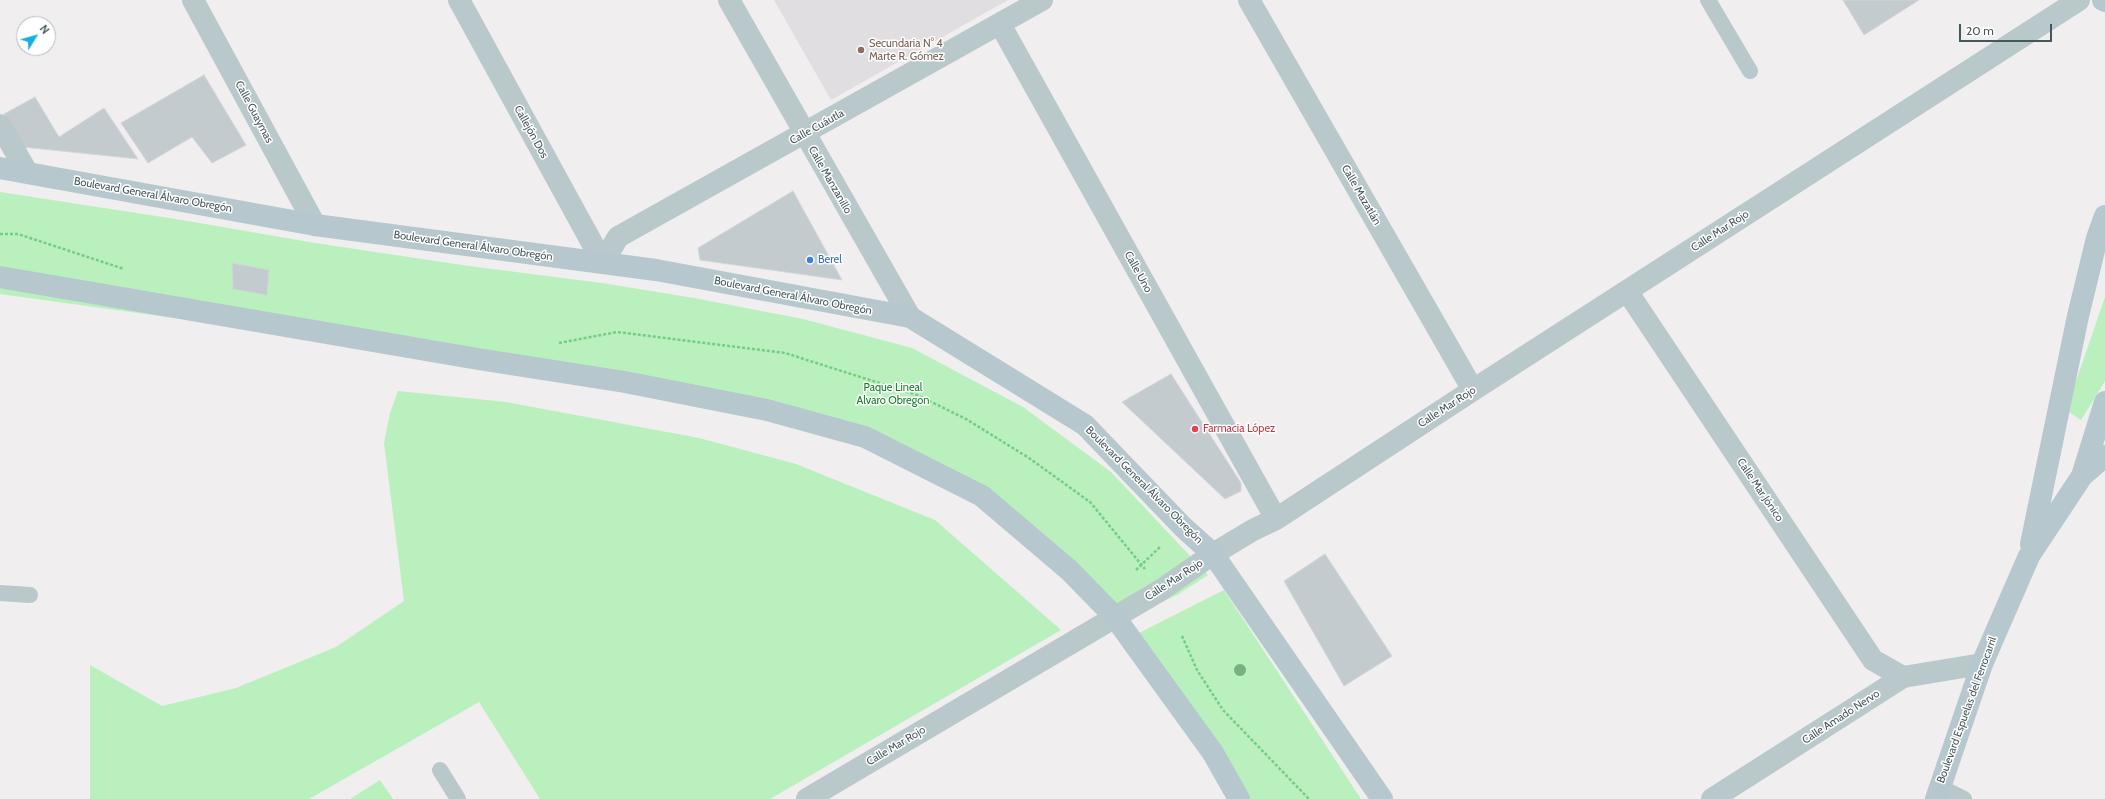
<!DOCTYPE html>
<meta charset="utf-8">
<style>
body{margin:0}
#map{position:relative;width:2105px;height:799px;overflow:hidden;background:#f0eeee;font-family:Cabin,sans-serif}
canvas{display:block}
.north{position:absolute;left:16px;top:16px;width:40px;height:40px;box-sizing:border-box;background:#fff;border:1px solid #b5bcbe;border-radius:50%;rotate:53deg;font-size:11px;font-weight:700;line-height:16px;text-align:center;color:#45585c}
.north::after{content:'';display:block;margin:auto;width:14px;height:18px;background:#15afe3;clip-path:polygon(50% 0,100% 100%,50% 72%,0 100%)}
.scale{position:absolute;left:1959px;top:24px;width:93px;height:18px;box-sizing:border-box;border:2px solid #45585c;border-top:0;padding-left:5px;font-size:12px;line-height:14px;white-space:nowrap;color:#45585c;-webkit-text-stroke:3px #fff;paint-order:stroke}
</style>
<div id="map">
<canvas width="2105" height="799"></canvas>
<div class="north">N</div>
<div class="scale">20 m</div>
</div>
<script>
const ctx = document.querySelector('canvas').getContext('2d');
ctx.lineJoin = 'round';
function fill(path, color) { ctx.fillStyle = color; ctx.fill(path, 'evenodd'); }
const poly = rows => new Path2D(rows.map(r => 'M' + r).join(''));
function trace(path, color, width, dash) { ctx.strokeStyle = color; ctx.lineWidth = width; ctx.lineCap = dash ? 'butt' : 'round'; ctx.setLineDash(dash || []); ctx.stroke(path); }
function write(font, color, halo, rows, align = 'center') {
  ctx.font = font + ' Cabin,sans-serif'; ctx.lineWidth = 3; ctx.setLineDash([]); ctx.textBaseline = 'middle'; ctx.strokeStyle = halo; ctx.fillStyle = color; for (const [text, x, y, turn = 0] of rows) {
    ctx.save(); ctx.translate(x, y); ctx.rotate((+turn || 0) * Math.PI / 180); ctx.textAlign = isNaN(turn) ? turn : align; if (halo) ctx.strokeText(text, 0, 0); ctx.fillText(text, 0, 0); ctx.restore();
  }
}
fill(poly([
 [774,0,1008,0,831,100]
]), '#e1dee1');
fill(poly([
 [0,192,182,220,315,243,469,266,602,283,694,298,803,319,912,348,1023,407,1111,472,1208,575,1177,595,1123,620,986,495,869,439,456,357,0,294],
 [2105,297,2105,381,2081,420,2066,410],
 [398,391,506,402,699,438,796,464,935,520,1061,630,770,799,540,799,479,702,309,799,90,799,90,665,162,706,236,688,336,647,404,601,384,443,390,413],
 [1224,590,1361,799,1237,799,1135,635],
 [380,780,393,799,350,799]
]), '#baf0be');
const building = poly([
 [1843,0,1919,0,1864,35,1843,0],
 [204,75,246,145,212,163,192,137,148,163,121,123,204,75],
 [35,97,59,137,104,108,138,159,23,147,4,114,35,97],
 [793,191,842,280,700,260,698,248,793,191],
 [232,263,269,270,267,295,233,289,232,263],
 [1171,374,1241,483,1241,491,1225,499,1122,402,1171,374],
 [1325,554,1392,656,1344,686,1284,581,1325,554]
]);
fill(building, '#c4cbce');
trace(building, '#d1d6da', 1);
trace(poly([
 [0,234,18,234,124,269],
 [559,343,617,332,785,353,917,395,966,419,1029,458,1090,502,1145,569],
 [1136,570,1160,547],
 [1182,636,1197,670,1223,710,1309,799]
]), '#72ce84', 2.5, [3, 2]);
trace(poly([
 [1708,0,1750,71],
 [0,593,30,595],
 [440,770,458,799],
 [1940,787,1964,799]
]), '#b9c8cb', 16);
trace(poly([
 [193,0,315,225],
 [459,0,603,263],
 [729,0,910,317],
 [1249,0,1473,390],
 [1000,24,1276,519],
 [0,125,27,172],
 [603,263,618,237,1042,0],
 [1627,291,1873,660,1903,677],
 [807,799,1161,590,1213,554,1253,530,1276,519,1473,390,2079,0]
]), '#b9c8cb', 22);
trace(poly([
 [1712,799,1903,677,1982,664]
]), '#b9c8cb', 22);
trace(poly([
 [2103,0,2105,1],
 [0,168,315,225,656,270,910,317,1085,425,1183,527,1213,554,1382,799],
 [0,277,478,359,625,382,767,410,865,437,982,496,1069,570,1114,616,1213,753,1239,799],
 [2082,476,2105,402],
 [2031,544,2078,316,2097,238,2105,216],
 [1936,799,1982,664,2029,556,2082,476,2105,456]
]), '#b6c8cd', 22);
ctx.fillStyle = '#78b081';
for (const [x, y] of [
 [1240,670]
]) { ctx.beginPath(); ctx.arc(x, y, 6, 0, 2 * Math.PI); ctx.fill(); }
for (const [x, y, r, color] of [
 [861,50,4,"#8d6e63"],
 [810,260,4,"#3f7fe0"],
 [1195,429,4,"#e0444e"]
]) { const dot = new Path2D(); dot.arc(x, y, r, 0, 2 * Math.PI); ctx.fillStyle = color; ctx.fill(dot); trace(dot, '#fff', 1.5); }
write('11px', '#785e54', '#fff', [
 ["Secundaria N° 4",869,44],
 ["Marte R. Gómez",869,57]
], 'left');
write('11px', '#45585c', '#fff', [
 ["Calle Guaymas",254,112,62],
 ["Calle Cuáutla",817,127,-29],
 ["Callejón Dos",531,132,61],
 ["Calle Manzanillo",830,180,60],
 ["Boulevard General Álvaro Obregón",153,195,10],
 ["Calle Mazatlán",1361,195,60],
 ["Calle Mar Rojo",1720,231,-33],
 ["Boulevard General Álvaro Obregón",473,246,8],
 ["Calle Uno",1138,272,61],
 ["Boulevard General Álvaro Obregón",793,296,11],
 ["Calle Mar Rojo",1447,407,-33],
 ["Boulevard General Álvaro Obregón",1144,485,45],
 ["Calle Mar Jónico",1760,490,56],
 ["Calle Mar Rojo",1174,580,-33],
 ["Boulevard Espuelas del Ferrocarril",1967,710,-70],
 ["Calle Amado Nervo",1841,717,-33],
 ["Calle Mar Rojo",896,746,-31]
]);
write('11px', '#366cbe', '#fff', [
 ["Berel",818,260]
], 'left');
write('11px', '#157e28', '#fff', [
 ["Paque Lineal",893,388],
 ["Alvaro Obregon",893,401]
]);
write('11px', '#be3a42', '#fff', [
 ["Farmacia López",1203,429]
], 'left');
</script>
